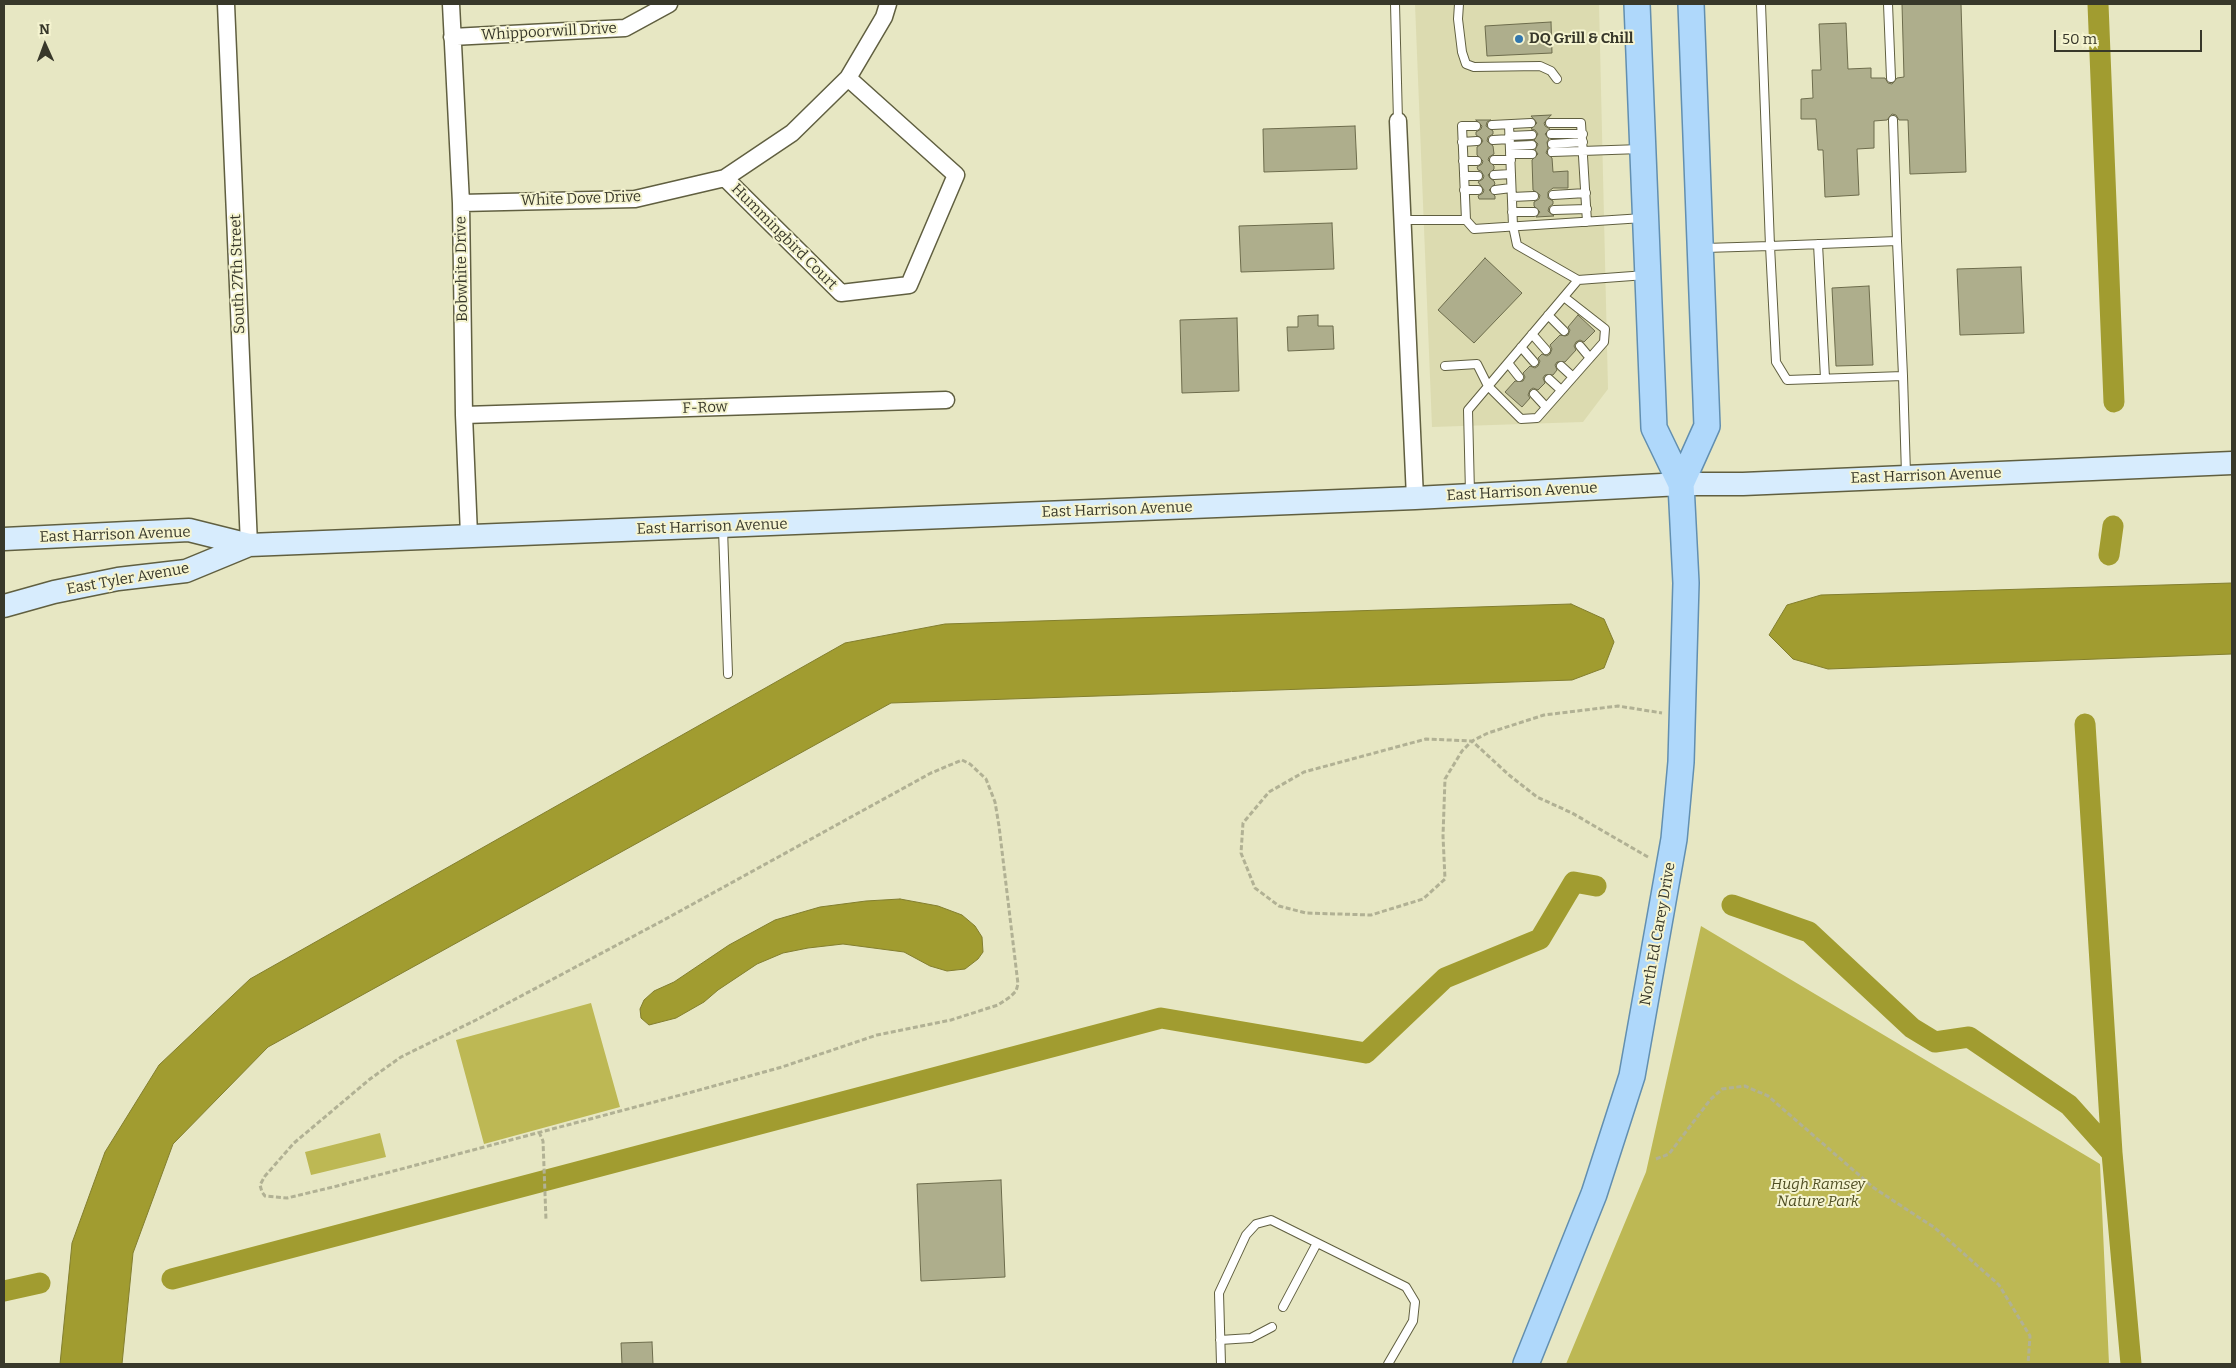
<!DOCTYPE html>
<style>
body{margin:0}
#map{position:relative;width:2236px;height:1368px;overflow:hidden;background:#e7e7c3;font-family:Bitter,serif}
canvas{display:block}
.frame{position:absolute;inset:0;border:5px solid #38382a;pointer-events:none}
.north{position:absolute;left:20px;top:20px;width:50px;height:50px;-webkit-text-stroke:4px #f5f4d0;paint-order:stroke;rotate:358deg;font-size:14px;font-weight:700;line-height:20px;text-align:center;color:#38382a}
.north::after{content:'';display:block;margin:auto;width:18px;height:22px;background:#38382a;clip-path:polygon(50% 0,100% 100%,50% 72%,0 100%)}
.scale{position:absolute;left:2054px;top:30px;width:148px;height:22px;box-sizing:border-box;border:2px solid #38382a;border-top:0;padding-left:6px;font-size:15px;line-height:18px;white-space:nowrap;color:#38382a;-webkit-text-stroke:4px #f5f4d0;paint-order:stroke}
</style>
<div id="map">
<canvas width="2236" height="1368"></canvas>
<div class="frame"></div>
<div class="north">N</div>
<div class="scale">50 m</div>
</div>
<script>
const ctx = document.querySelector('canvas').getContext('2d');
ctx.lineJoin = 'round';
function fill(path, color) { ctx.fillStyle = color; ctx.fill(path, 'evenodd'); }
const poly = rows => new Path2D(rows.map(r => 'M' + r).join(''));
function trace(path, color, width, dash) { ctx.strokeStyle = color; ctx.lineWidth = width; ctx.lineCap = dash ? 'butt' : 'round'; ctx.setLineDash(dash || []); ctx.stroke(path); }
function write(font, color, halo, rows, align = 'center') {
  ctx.font = font + ' Bitter,serif'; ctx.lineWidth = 4; ctx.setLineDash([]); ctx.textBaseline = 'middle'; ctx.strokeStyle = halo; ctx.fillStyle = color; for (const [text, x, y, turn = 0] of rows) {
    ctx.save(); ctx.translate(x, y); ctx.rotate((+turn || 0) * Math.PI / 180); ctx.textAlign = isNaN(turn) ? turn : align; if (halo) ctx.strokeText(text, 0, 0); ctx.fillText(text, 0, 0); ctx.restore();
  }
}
fill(poly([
 [1415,4,1599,4,1608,389,1583,422,1432,427]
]), '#dcdbb0');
fill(poly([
 [1701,926,2100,1164,2109,1364,1566,1364,1646,1172],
 [591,1003,620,1107,484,1144,456,1040],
 [380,1133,386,1157,311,1175,305,1152]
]), '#bdb854');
const water = poly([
 [2232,583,2232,654,1828,669,1793,659,1769,635,1787,605,1821,595,2232,583],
 [1571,604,1604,619,1614,642,1604,668,1572,680,891,703,268,1047,173,1144,133,1253,122,1364,60,1364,72,1243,105,1152,159,1065,250,979,845,643,945,624,1571,604],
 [900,899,938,906,962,915,975,926,982,937,983,952,978,959,965,969,947,971,930,966,904,952,843,944,808,948,783,953,757,964,718,990,704,1002,676,1018,649,1025,641,1018,640,1009,644,1000,654,991,674,982,729,945,775,920,820,907,866,901,900,899]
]);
fill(water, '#a19c30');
trace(water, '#827e2e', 1);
trace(poly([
 [2098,4,2114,402],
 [2109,555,2113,526],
 [2085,724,2112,1153],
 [1732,905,1809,932,1912,1028,1935,1042,1969,1037,2069,1105,2112,1153,2131,1364],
 [172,1279,1161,1018,1366,1053,1445,978,1540,939,1574,882,1596,886],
 [4,1291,40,1283]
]), '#a19c30', 21);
const building = poly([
 [1902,4,1961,4,1966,172,1910,174,1908,120,1899,120,1896,115,1892,114,1887,120,1874,121,1874,148,1857,149,1859,195,1825,197,1823,150,1818,150,1816,119,1801,119,1801,99,1813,98,1812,70,1821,70,1819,24,1846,23,1848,69,1871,68,1871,78,1885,78,1888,83,1892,84,1897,78,1904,77,1902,4],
 [1551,22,1552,53,1487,56,1485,26,1551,22],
 [1551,115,1544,123,1545,126,1550,129,1545,134,1549,139,1547,142,1548,148,1546,153,1552,158,1553,172,1568,171,1568,188,1553,188,1548,192,1548,198,1553,201,1553,204,1549,207,1548,211,1554,216,1536,217,1540,212,1534,206,1534,202,1539,199,1540,195,1533,190,1532,160,1538,154,1535,150,1538,144,1534,140,1538,134,1535,130,1531,129,1537,123,1531,116,1551,115],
 [1476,120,1491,120,1487,122,1486,126,1493,131,1493,134,1488,137,1487,141,1493,146,1494,154,1489,157,1488,160,1494,166,1494,169,1488,175,1490,178,1494,181,1495,184,1489,190,1495,196,1495,199,1479,199,1478,196,1483,193,1484,190,1478,182,1483,179,1484,176,1481,171,1478,170,1477,167,1482,164,1483,161,1477,155,1477,147,1480,145,1483,141,1481,138,1476,135,1476,132,1481,129,1482,126,1476,120],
 [1355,126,1357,169,1264,172,1263,129,1355,126],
 [1332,223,1334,269,1241,272,1239,226,1332,223],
 [1485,258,1522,293,1474,343,1438,310,1485,258],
 [2021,267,2024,333,1960,335,1957,269,2021,267],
 [1869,286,1873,365,1836,366,1832,288,1869,286],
 [1318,315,1318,326,1333,326,1334,349,1288,351,1287,327,1298,327,1298,316,1318,315],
 [1578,315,1595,331,1584,342,1580,340,1576,342,1574,346,1576,350,1565,362,1557,362,1555,365,1557,370,1553,375,1545,375,1543,378,1545,383,1538,390,1533,388,1530,390,1528,395,1530,398,1522,407,1505,392,1515,381,1523,381,1525,377,1523,373,1530,366,1535,368,1538,366,1540,361,1538,358,1542,354,1547,356,1550,354,1552,349,1550,345,1560,335,1565,336,1568,335,1570,330,1568,327,1578,315],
 [1237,318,1239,391,1182,393,1180,320,1237,318],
 [1001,1180,1005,1277,921,1281,917,1184,1001,1180],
 [652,1342,653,1364,622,1364,621,1343,652,1342]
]);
fill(building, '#aeae8c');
trace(building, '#6d6c4c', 1);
const service = poly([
 [1395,4,1398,121],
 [1459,4,1458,19,1462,52,1466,64,1474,67,1540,66,1551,71,1557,79],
 [1888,4,1891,78],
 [1893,120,1897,241,1770,246,1776,362,1787,380,1903,376,1906,474],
 [1550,123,1581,123,1587,222],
 [1492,125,1531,123],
 [1509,125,1513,226,1517,245,1578,280,1646,275],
 [1551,134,1583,134],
 [1509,136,1532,135],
 [1493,140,1510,139],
 [1462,142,1477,141],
 [1552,144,1583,142],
 [1510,146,1532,145],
 [1552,152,1641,149],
 [1510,154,1532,154],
 [1494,160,1511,160],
 [1463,161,1477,161],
 [1494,175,1511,174],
 [1464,176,1478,176],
 [1464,190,1478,190],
 [1495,190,1511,188],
 [1553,195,1586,193],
 [1512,197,1534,196],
 [1554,210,1587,209],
 [1512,212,1534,212],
 [1403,220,1466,220,1474,229,1643,218],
 [1466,220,1462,126,1476,126],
 [1897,241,1903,376],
 [1818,244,1825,378],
 [1705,248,1770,246,1761,4],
 [1548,315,1564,331],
 [1532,334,1546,350],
 [1580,346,1590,358],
 [1521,347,1534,362],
 [1508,363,1519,377],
 [1445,366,1477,364,1488,386,1521,419,1537,418,1604,342,1605,329,1564,297],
 [1561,366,1573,377],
 [1549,379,1561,390],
 [1534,394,1546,407],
 [1470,493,1468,410,1578,280],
 [723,529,728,674],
 [1283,1307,1317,1243],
 [1220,1340,1251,1338,1272,1327],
 [1221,1364,1219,1293,1246,1235,1256,1224,1271,1220,1406,1287,1415,1302,1413,1321,1388,1364]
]);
const minor = poly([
 [226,4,249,545],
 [451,4,461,203,464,415,469,535],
 [452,37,625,28,669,4],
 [1398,121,1415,498],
 [725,178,841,293,909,285,956,175,848,78],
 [461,203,635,199,725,178,792,133,848,78,884,17,888,4],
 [464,415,946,400]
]);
const secondary = poly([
 [4,539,189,530,249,545,1415,498,1681,484,1743,484,2232,463],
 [4,606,54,592,118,579,186,571,249,545]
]);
const primary = poly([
 [1681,484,1707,426,1691,4],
 [1526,1364,1594,1194,1632,1076,1674,839,1681,762,1686,583,1681,484,1654,428,1637,4]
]);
trace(service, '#605f40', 10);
trace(minor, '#605f40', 19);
trace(secondary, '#605f40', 25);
trace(primary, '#628fb0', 28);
trace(poly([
 [962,760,970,764,986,779,995,802,999,826,1018,984,1016,991,1010,997,998,1005,951,1020,877,1035,782,1067,692,1092,337,1186,287,1198,265,1196,262,1192,260,1185,265,1176,294,1143,370,1079,401,1057,476,1020,662,921,931,773,962,760],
 [1648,857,1572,813,1537,797,1509,775,1472,741,1426,739,1304,772,1269,792,1243,823,1241,853,1255,888,1279,906,1306,913,1371,915,1423,899,1445,879,1443,836,1445,779,1462,751,1472,741,1488,733,1544,715,1618,706,1662,713],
 [539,1132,543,1141,546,1220],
 [1656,1159,1669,1154,1710,1100,1722,1089,1745,1086,1768,1096,1874,1188,1935,1228,1999,1285,2030,1336,2028,1364]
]), '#b1b194', 3, [5, 2.5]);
trace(service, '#fff', 8);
trace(minor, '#fff', 16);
trace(secondary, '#d7ecfd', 22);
trace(primary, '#afd8fb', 25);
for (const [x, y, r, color] of [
 [1519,39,5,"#3377ad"]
]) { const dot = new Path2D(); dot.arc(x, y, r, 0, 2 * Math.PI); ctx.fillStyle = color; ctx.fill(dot); trace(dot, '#f5f4d0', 2); }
write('15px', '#38382a', '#f5f4d0', [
 ["Whippoorwill Drive",549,32,-3],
 ["White Dove Drive",581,199,-2],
 ["Hummingbird Court",784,237,45],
 ["Bobwhite Drive",462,269,-91],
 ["South 27th Street",238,274,-92],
 ["F-Row",705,408,-2],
 ["East Harrison Avenue",1926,476,-2],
 ["East Harrison Avenue",1522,492,-3],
 ["East Harrison Avenue",1117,510,-2],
 ["East Harrison Avenue",712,527,-2],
 ["East Harrison Avenue",115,535,-2],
 ["East Tyler Avenue",128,579,-10],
 ["North Ed Carey Drive",1658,934,-80]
]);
write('bold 15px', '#38382a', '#f5f4d0', [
 ["DQ Grill & Chill",1529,39]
], 'left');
write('italic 15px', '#504f24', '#f5f4d0', [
 ["Hugh Ramsey",1818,1185],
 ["Nature Park",1818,1202]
]);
</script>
